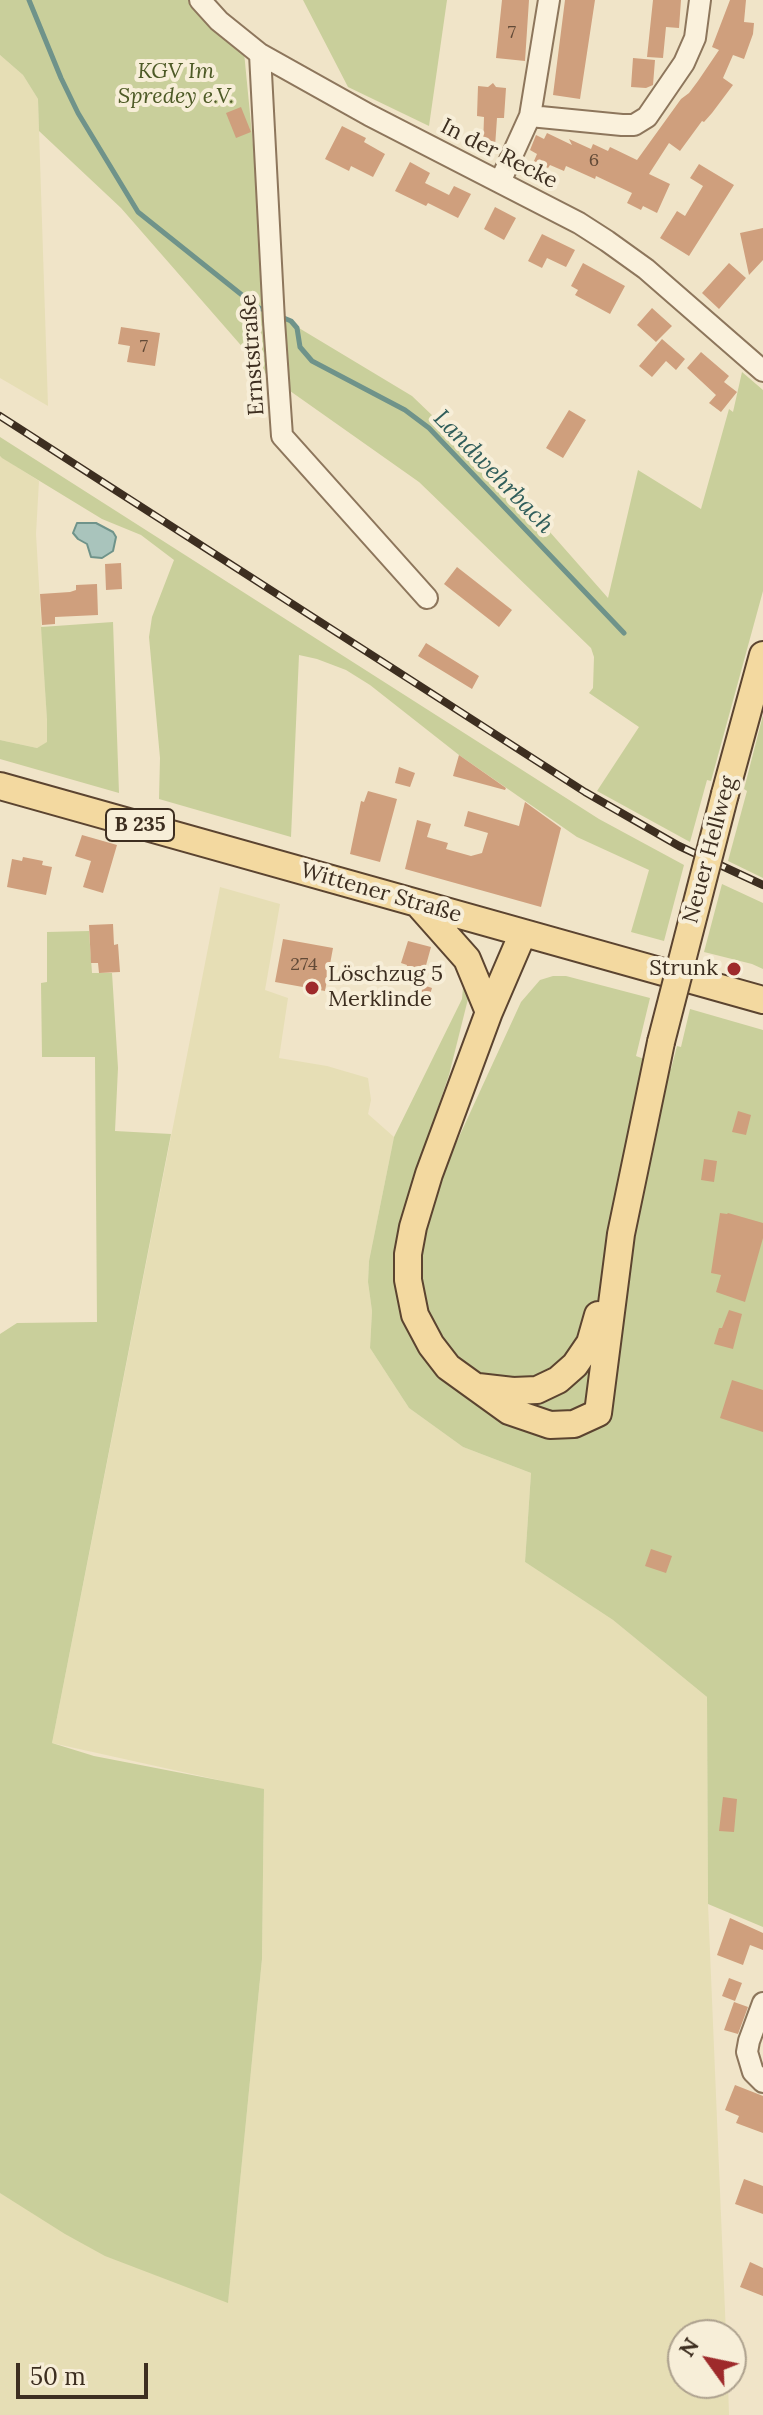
<!DOCTYPE html>
<meta charset="utf-8">
<style>
body{margin:0}
#map{position:relative;width:763px;height:2415px;overflow:hidden;background:#f0e4c8;font-family:Lora,serif}
canvas{display:block}
.north{position:absolute;left:667px;top:2319px;width:80px;height:80px;box-sizing:border-box;background:#f7eed8;border:2px solid #ada18e;border-radius:50%;rotate:303deg;font-size:22px;font-weight:700;line-height:32px;text-align:center;color:#3d2e20}
.north::after{content:'';display:block;margin:auto;width:28px;height:36px;background:#9e2a2b;clip-path:polygon(50% 0,100% 100%,50% 72%,0 100%)}
.scale{position:absolute;left:16px;top:2363px;width:132px;height:36px;box-sizing:border-box;border:4px solid #3d2e20;border-top:0;padding-left:10px;font-size:24px;line-height:28px;white-space:nowrap;color:#3d2e20;-webkit-text-stroke:6px #f7eed8;paint-order:stroke}
</style>
<div id="map">
<canvas width="763" height="2415"></canvas>
<div class="north">N</div>
<div class="scale">50 m</div>
</div>
<script>
const ctx = document.querySelector('canvas').getContext('2d');
ctx.lineJoin = 'round';
function fill(path, color) { ctx.fillStyle = color; ctx.fill(path, 'evenodd'); }
const poly = rows => new Path2D(rows.map(r => 'M' + r).join(''));
function trace(path, color, width, dash) { ctx.strokeStyle = color; ctx.lineWidth = width; ctx.lineCap = dash ? 'butt' : 'round'; ctx.setLineDash(dash || []); ctx.stroke(path); }
function write(font, color, halo, rows, align = 'center') {
  ctx.font = font + ' Lora,serif'; ctx.lineWidth = 8; ctx.setLineDash([]); ctx.textBaseline = 'middle'; ctx.strokeStyle = halo; ctx.fillStyle = color; for (const [text, x, y, turn = 0] of rows) {
    ctx.save(); ctx.translate(x, y); ctx.rotate((+turn || 0) * Math.PI / 180); ctx.textAlign = isNaN(turn) ? turn : align; if (halo) ctx.strokeText(text, 0, 0); ctx.fillText(text, 0, 0); ctx.restore();
  }
}
fill(poly([
 [0,55,23,75,38,99,48,406,0,378],
 [0,456,39,481,36,534,47,720,47,743,37,748,0,740],
 [220,887,280,904,265,990,288,998,279,1058,327,1066,368,1078,371,1100,368,1114,394,1137,369,1261,368,1282,372,1311,370,1348,409,1408,463,1447,531,1473,525,1562,613,1620,707,1697,708,1904,726,2335,683,2335,683,2383,728,2383,729,2415,0,2415,0,2190,228,2302,262,1959,264,1790,52,1743]
]), '#e6deb5');
fill(poly([
 [0,0,191,0,244,52,269,310,412,396,527,506,608,598,638,470,701,509,729,409,733,412,742,372,763,390,763,591,711,781,707,780,690,842,597,791,639,727,589,693,593,688,594,657,591,648,419,482,266,374,121,208,39,131,38,99,23,75,0,55],
 [303,0,447,0,429,126,348,87],
 [0,437,599,819,684,865,664,941,631,932,649,870,577,837,459,755,370,685,346,670,317,659,299,655,291,837,159,799,160,758,149,637,152,617,174,560,141,535,102,519,2,458,0,456],
 [113,622,119,793,0,759,0,740,37,748,47,742,47,720,41,627],
 [763,715,763,878,728,861,747,791,744,789],
 [722,884,763,903,763,969,752,964,704,952],
 [89,931,92,973,112,973,118,1068,115,1131,171,1134,52,1743,94,1756,264,1789,262,1959,228,2303,105,2256,65,2234,0,2193,0,1334,17,1323,97,1322,95,1057,42,1057,41,983,47,982,47,932],
 [458,973,468,999,449,1075,408,1195,396,1248,424,1241,433,1205,453,1150,521,1002,540,980,553,976,566,976,650,998,636,1056,671,1069,677,1046,681,1047,690,1009,763,1030,763,1927,708,1904,707,1697,613,1620,525,1562,531,1473,463,1447,409,1408,370,1348,372,1311,368,1282,369,1261,394,1137,462,999,463,987]
]), '#c9cf9b');
const water = poly([
 [77,523,96,523,113,532,116,537,113,551,102,558,91,557,87,544,78,539,73,533,77,523]
]);
fill(water, '#a9c4bc');
trace(water, '#6f938a', 2);
trace(poly([
 [29,0,61,78,78,113,138,212,257,307,269,312],
 [279,316,291,321,297,328,300,347,312,361,405,410,429,428,624,633]
]), '#6f938a', 5);
fill(poly([
 [502,0,529,0,525,61,496,58],
 [565,0,595,0,580,99,553,95],
 [653,0,681,0,679,28,666,27,663,58,647,57],
 [730,0,746,0,744,22,754,23,753,34,744,59,733,55,723,78,733,85,712,113,704,122,702,121,680,151,669,143,649,174,670,184,657,213,643,206,641,210,627,203,632,193,596,176,595,179,566,166,564,171,550,165,548,168,534,161,537,154,530,150,536,135,544,139,547,133,572,145,569,139,591,149,593,144,608,151,610,147,637,160,681,99,689,93,698,81,719,50,712,47],
 [633,58,655,60,653,85,646,88,631,87],
 [493,83,496,87,506,88,504,118,497,118,495,147,483,146,484,117,477,116,478,86,488,87],
 [241,107,251,132,236,138,226,113],
 [342,126,366,138,364,142,385,154,373,177,351,166,349,171,325,159],
 [410,162,430,173,425,183,449,195,454,186,471,194,458,218,428,203,426,206,395,191],
 [699,164,734,185,689,256,660,238,677,211,685,216,703,186,690,178],
 [495,207,516,218,504,240,484,229],
 [763,228,763,260,749,275,740,233],
 [542,234,575,250,566,267,547,258,542,268,528,261],
 [583,263,625,286,610,314,575,295,578,290,571,286],
 [729,263,746,278,719,309,702,293],
 [652,308,672,326,656,342,637,325],
 [121,327,160,333,155,366,127,362,130,346,118,344],
 [662,339,685,359,676,370,666,361,652,377,639,366],
 [701,352,729,376,724,382,737,392,721,412,709,403,716,395,687,368],
 [569,410,586,420,563,458,546,448],
 [121,563,122,589,106,590,105,564],
 [457,567,512,610,499,627,444,584],
 [97,584,98,615,55,617,55,624,42,625,40,594,70,592,76,590,76,585],
 [426,643,479,676,472,689,418,656],
 [459,755,506,788,505,790,453,776],
 [399,767,415,773,410,787,395,783],
 [368,791,397,799,380,862,350,854,361,801,364,802],
 [525,802,561,828,541,907,405,869,417,820,431,824,427,837,448,843,446,849,471,856,482,853,488,833,464,826,468,811,519,826],
 [82,835,117,845,103,893,83,887,91,861,75,856],
 [23,857,43,861,42,865,52,867,46,895,7,887,12,859,22,861],
 [113,924,114,945,118,944,120,972,99,973,98,963,91,963,89,925],
 [283,939,333,948,325,991,275,982],
 [408,941,431,947,422,980,405,975,407,965,401,963],
 [417,983,432,988,427,1004,412,999],
 [738,1111,751,1115,746,1135,732,1132],
 [704,1159,717,1161,714,1182,701,1180],
 [720,1213,727,1214,728,1213,763,1223,763,1238,745,1302,716,1292,721,1275,711,1273],
 [729,1310,742,1314,733,1349,714,1344,719,1328,722,1328],
 [732,1380,763,1390,763,1432,720,1418],
 [651,1549,672,1556,666,1573,645,1566],
 [723,1797,737,1799,734,1832,719,1831],
 [730,1918,763,1933,763,1950,750,1945,743,1965,717,1955],
 [729,1978,742,1983,735,2001,722,1996],
 [734,2002,748,2007,738,2034,724,2030],
 [735,2085,763,2096,763,2133,736,2123,739,2116,725,2110],
 [744,2179,763,2186,763,2214,735,2204],
 [750,2262,763,2268,763,2296,740,2287]
]), '#cf9f7d');
const minor = poly([
 [200,0,219,21,260,54,369,115,579,223,607,241,646,269,763,371],
 [260,54,274,321,282,436,427,598],
 [530,116,622,125,634,125,647,117,684,63,695,38,700,0],
 [500,182,530,116,549,0],
 [763,2003,749,2041,747,2052,753,2072,763,2082]
]);
const major = poly([
 [0,786,763,1000],
 [725,794,763,655],
 [420,906,467,959,489,1012],
 [523,933,489,1012,429,1174,413,1227,408,1254,408,1280,415,1315,431,1345,448,1367,509,1411,550,1425,574,1424,598,1413,621,1234,661,1042],
 [478,1387,513,1391,537,1390,558,1380,575,1365,590,1343,598,1315]
]);
trace(minor, '#8d765c', 24);
trace(major, '#5b4430', 30);
trace(minor, '#faf1dc', 20);
trace(major, '#f3d9a0', 26);
const rail = poly([
 [0,416,585,792,679,846,763,885]
]);
trace(rail, '#3d2e20', 8);
trace(rail, '#f7eed8', 5, [15]);
const majorBridge = poly([
 [661,1042,725,794]
]);
trace(majorBridge, '#5b4430', 30, []);
trace(majorBridge, '#f3d9a0', 26);
for (const [x, y, r, color] of [
 [734,969,8,"#9e2a2b"],
 [312,988,8,"#9e2a2b"]
]) { const dot = new Path2D(); dot.arc(x, y, r, 0, 2 * Math.PI); ctx.fillStyle = color; ctx.fill(dot); trace(dot, '#f7eed8', 3); }
write('18px', '#624a37', null, [
 ["7",512,33],
 ["6",594,161],
 ["7",144,347],
 ["274",304,965]
]);
for (const [x, y, w] of [
 [140,825,68]
]) { const box = new Path2D(); box.roundRect(x - w / 2, y - 16, w, 32, 6); ctx.fillStyle = '#f7eed8'; ctx.fill(box); trace(box, '#3d2e20', 2); }
write('bold 20px', '#3d2e20', null, [
 ["B 235",140,825]
]);
write('italic 22px', '#4d5a26', '#f7eed8', [
 ["KGV Im",176,72],
 ["Spredey e.V.",176,97]
]);
write('22px', '#3d2e20', '#f7eed8', [
 ["In der Recke",499,154,27],
 ["Ernststraße",253,355,-94],
 ["Neuer Hellweg",710,850,-75],
 ["Wittener Straße",381,893,16]
]);
write('22px', '#3d2e20', '#f7eed8', [
 ["Strunk",718,969],
 ["Löschzug 5",328,975,"left"],
 ["Merklinde",328,1000,"left"]
], 'right');
write('italic 24px', '#2f5d5a', '#f7eed8', [
 ["Landwehrbach",493,472,46]
]);
</script>
